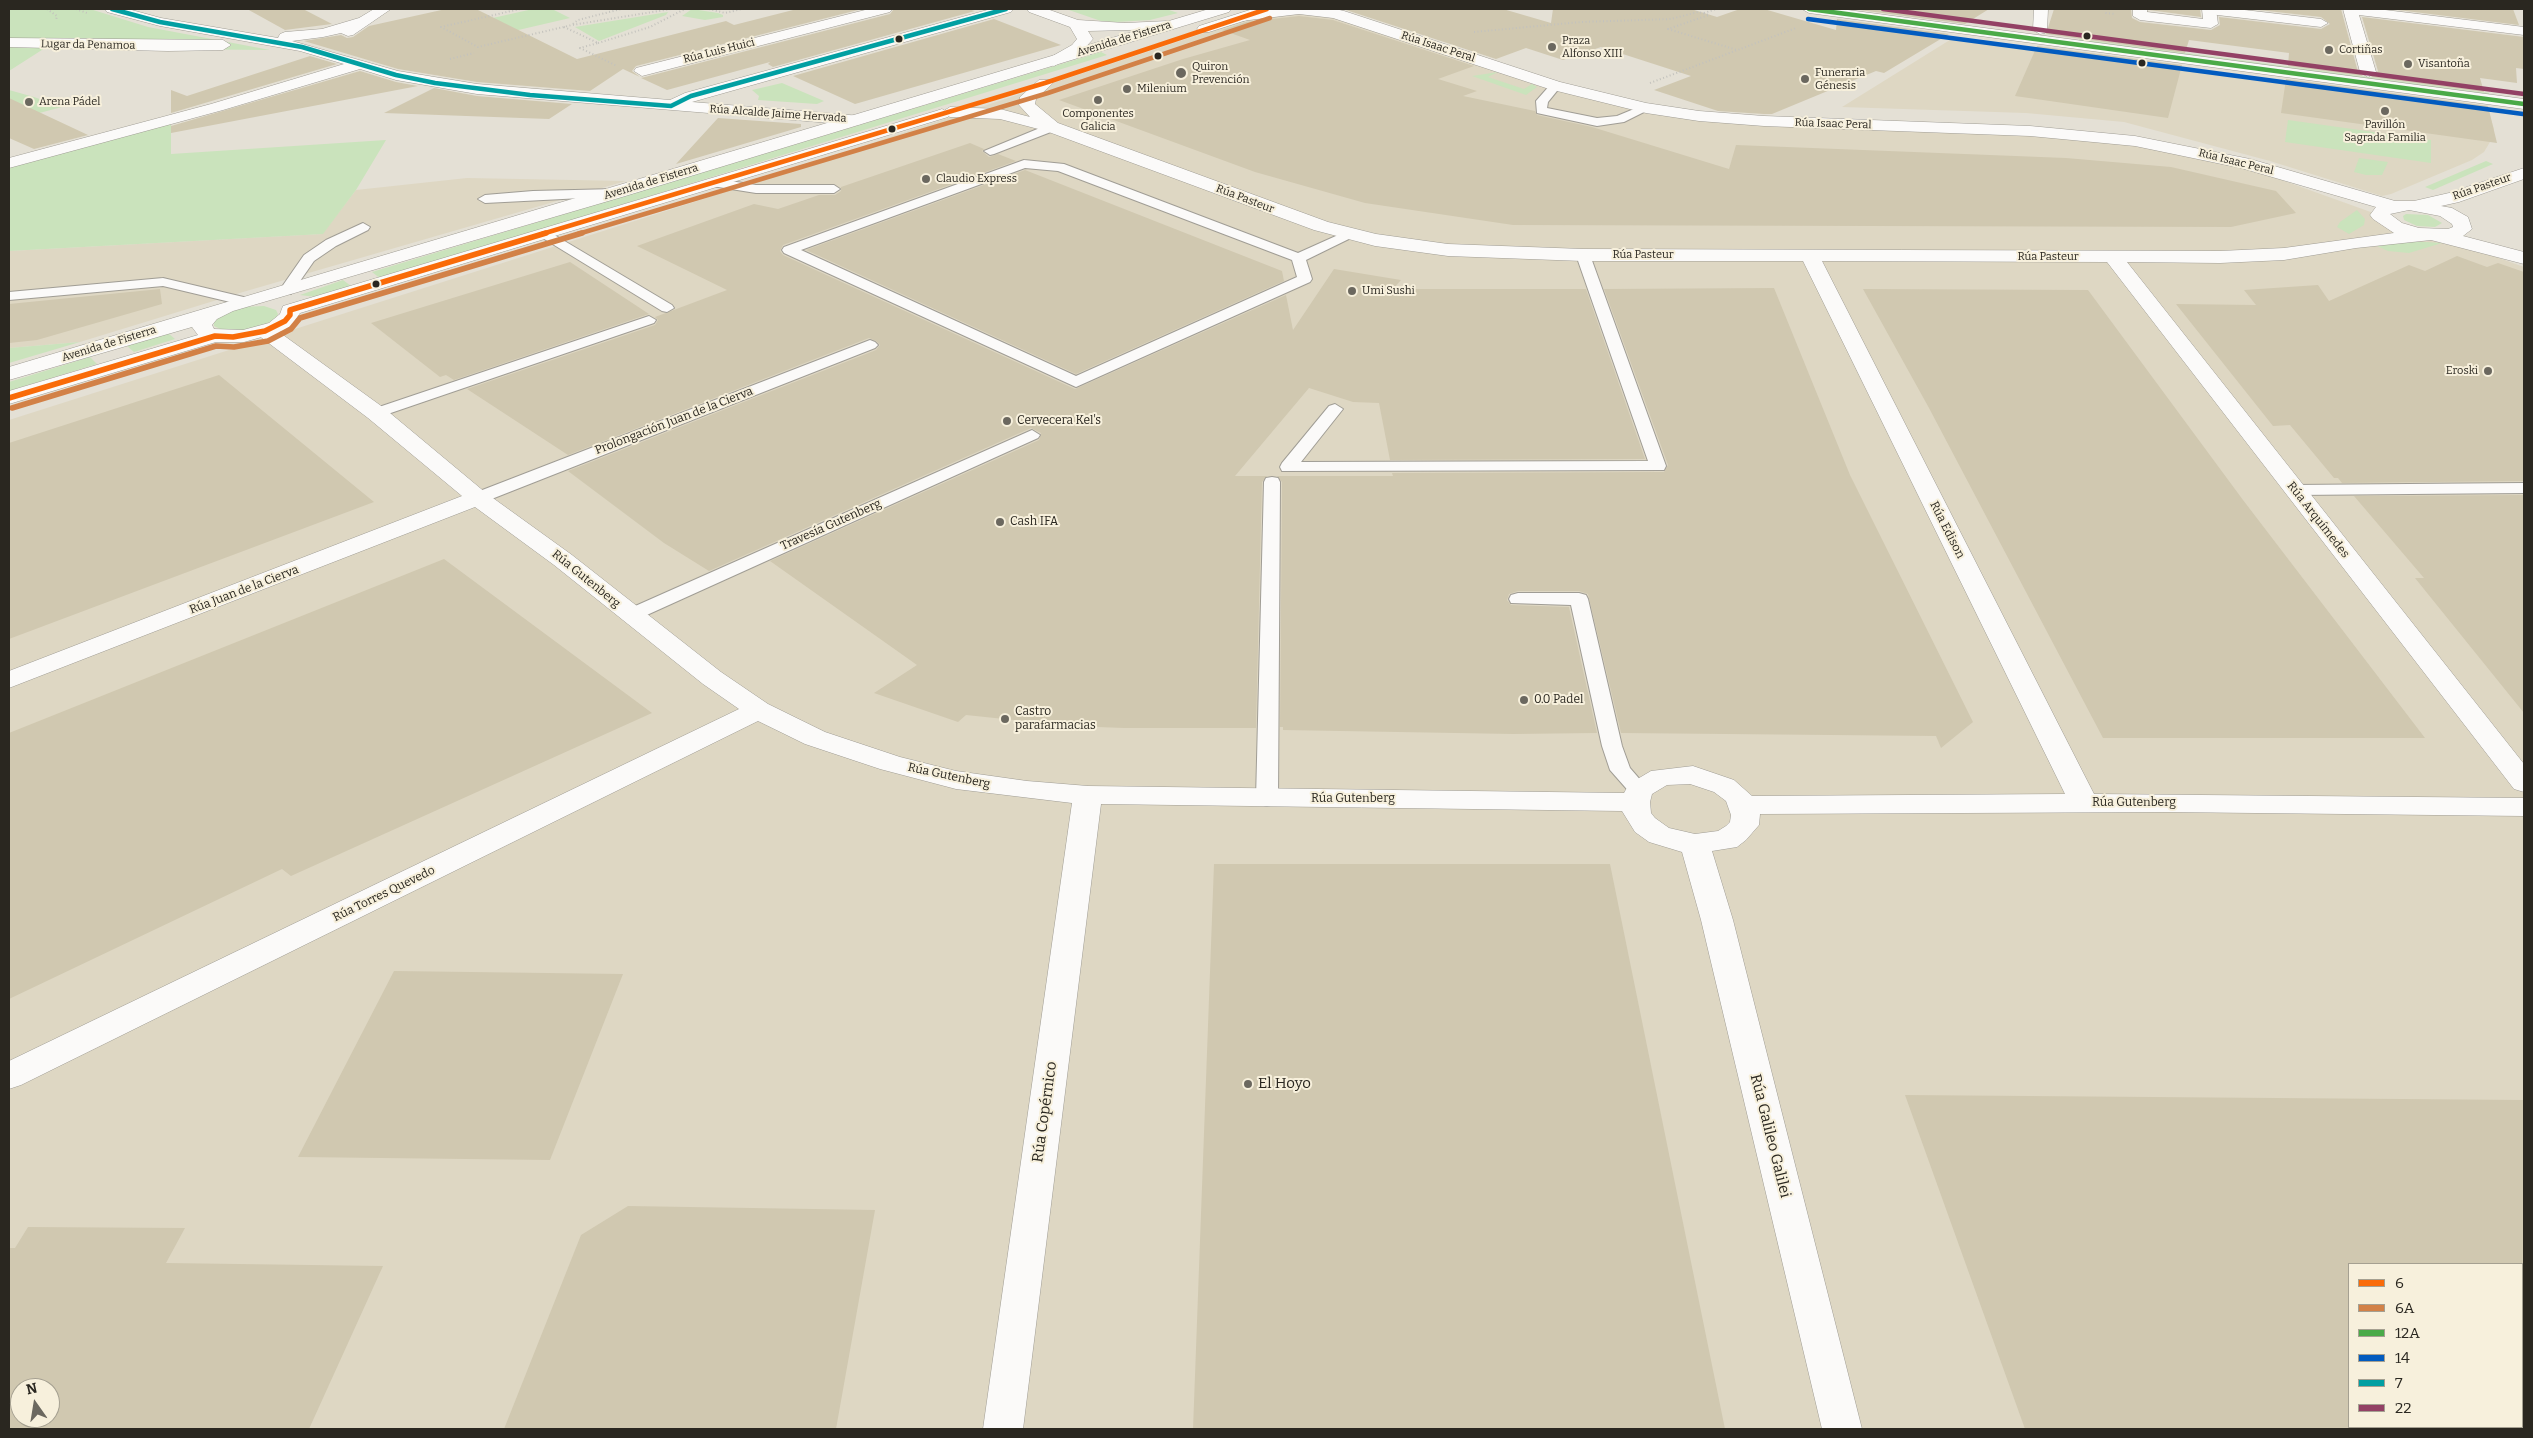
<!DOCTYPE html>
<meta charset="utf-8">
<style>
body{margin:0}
#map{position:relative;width:2533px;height:1438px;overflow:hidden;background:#e4e0d5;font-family:Bitter,serif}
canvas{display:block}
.frame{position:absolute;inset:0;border:10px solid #2a2720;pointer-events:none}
.legend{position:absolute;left:2348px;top:1263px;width:175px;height:165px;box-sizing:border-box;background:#f7f0dc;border:1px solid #a5a091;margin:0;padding:6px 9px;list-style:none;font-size:15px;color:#2a2720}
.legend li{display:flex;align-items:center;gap:10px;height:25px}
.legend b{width:25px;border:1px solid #a5a091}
.north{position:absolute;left:10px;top:1378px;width:50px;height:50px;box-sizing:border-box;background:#f7f0dc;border:1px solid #a5a091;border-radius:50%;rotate:347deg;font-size:14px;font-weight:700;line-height:20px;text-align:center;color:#2a2720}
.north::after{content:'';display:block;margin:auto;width:18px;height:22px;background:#6b685f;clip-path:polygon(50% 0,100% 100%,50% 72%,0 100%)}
</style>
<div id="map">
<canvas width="2533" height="1438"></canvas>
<div class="frame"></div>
<ul class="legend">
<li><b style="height:6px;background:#f96b09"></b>6</li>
<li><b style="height:6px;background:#d28147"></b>6A</li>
<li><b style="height:6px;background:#4aaa48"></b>12A</li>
<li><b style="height:6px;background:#025bbf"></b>14</li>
<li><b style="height:6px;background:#019fa2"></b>7</li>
<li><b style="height:6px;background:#934165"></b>22</li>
</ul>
<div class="north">N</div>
</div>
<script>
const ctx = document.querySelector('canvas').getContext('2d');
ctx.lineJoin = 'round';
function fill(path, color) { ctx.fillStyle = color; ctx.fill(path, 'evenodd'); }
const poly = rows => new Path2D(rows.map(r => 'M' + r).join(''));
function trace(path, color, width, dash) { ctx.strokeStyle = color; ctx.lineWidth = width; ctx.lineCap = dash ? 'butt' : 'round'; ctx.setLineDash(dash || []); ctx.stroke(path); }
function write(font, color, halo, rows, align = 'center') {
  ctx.font = font + ' Bitter,serif'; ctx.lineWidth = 4; ctx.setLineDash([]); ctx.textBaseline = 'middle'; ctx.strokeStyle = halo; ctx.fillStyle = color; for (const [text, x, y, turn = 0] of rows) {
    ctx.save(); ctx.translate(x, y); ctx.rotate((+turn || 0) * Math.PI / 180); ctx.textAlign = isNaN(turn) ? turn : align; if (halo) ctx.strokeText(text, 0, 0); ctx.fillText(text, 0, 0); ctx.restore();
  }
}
fill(poly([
 [1277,9,1323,9,1555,86,1699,116,2051,132,2209,154,2524,267,2524,1429,9,1429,9,420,688,204],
 [2349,1264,2522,1264,2522,1427,2349,1427],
 [20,1388,50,1388,50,1418,20,1418],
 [1953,38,2488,109,2494,129,2493,137,2484,152,2472,160,2391,194,2382,196,2270,161,2124,122,2026,113,1842,107],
 [467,178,626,181,243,292,80,342,9,348,9,251,322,234,356,190]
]), '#ded7c3');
fill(poly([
 [9,9,90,9,148,27,270,50,45,48,9,71],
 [533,9,552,9,570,18,471,41,448,28],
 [692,9,718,13,723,15,723,17,705,20,682,16],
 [1066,9,1166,9,1178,13,1150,20,1116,22,1101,21],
 [668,12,666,15,599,41,575,27],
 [2079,39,2489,93,2489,95,2079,41],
 [1101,52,1107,55,381,279,372,272],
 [1498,72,1488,77,1524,89,1532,84,1537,87,1526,95,1472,76],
 [782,83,824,101,817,104,758,100,759,96,752,90],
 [9,90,34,97,62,107,9,121],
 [2288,120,2431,140,2431,163,2285,142],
 [171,123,171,154,386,140,356,190,323,234,9,251,9,166],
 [2359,158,2388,162,2382,175,2366,175,2354,172],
 [2486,161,2493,164,2433,190,2425,187],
 [2357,210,2365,219,2364,225,2349,234,2337,227,2340,222],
 [2406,214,2428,215,2442,223,2435,227,2417,226,2404,220,2403,216],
 [2408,242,2425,242,2442,243,2409,253,2388,251,2377,246],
 [343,280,351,286,316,297,300,295],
 [264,306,276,310,278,314,276,318,263,326,243,331,224,331,214,326,214,321,224,313,243,307],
 [168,333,175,339,134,352,127,346],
 [80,342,9,363,9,348],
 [90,357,97,364,9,391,9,382]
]), '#cae3bc');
fill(poly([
 [247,9,303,9,332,24,285,30],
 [446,9,476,9,577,59,726,21,734,25,797,9,862,9,636,66,632,71,640,77,623,69,590,91,477,82,398,69,304,41,341,35,347,38,353,37,369,26],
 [894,9,968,9,975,11,773,67,768,64,770,62,667,90,641,78,890,14],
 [1343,9,1503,9,1551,23,1553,9,1691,9,1717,17,1740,9,1764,9,1836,30,1837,19,1949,34,1884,73,1876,71,1772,114,1764,114,1718,111,1654,90,1691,76,1601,47,1563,60,1526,48,1496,59],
 [1852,9,1989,9,1965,24],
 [2054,9,2131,9,2132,18,2140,22,2211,30,2220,25,2219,17,2321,29,2330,24,2321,17,2250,9,2341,9,2358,72,2363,76,2288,66,2289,53,2189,40,2185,53,2046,34],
 [2149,9,2200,9,2201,17,2149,10],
 [2390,9,2513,9,2519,25],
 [1299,16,1333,20,1474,66,1438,79,1477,91,1463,96,1535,111,1537,115,1592,127,1729,169,1736,145,2066,158,2171,167,2276,191,2296,213,2231,227,1513,225,1365,203,1255,172,1059,100,1183,59,1250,40,1222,30,1246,22],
 [2362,17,2524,37,2524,69,2516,68,2517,83,2480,78,2484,92,2371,77,2378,71],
 [994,19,1061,45,855,104,793,76],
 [2037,46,2182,65,2168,118,2015,96],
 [310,56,337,64,171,113,171,90,187,96],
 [360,71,396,82,418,86,171,133,171,126],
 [2286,79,2488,106,2497,143,2281,113],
 [434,88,477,96,572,104,549,119,384,113],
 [9,98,88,135,34,149,9,138],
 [718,118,801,124,801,127,676,164],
 [970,143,984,149,982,151,989,157,998,154,1016,161,783,245,780,251,783,255,1075,389,1286,295,1293,330,1334,269,1401,280,1393,289,1586,289,1645,459,1390,460,1379,403,1353,402,1309,388,1235,476,1267,476,1262,482,1256,728,1124,728,1071,726,966,715,958,722,874,693,917,665,770,561,1039,440,1041,433,1031,428,709,571,664,543,568,471,876,350,880,345,876,341,869,338,568,455,467,389,655,325,658,320,655,317,727,290,637,246,754,204,778,209,819,195,835,195,841,191,841,187],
 [1025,170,1282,271,1284,281,1076,374,806,250],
 [2457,256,2487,267,2498,263,2524,272,2524,481,2342,483,2338,478,2334,478,2290,425,2273,426,2176,304,2256,305,2244,290,2318,285,2329,301,2409,265,2425,271],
 [570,262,649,314,454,380,446,375,440,377,371,323],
 [1774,288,1850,475,1973,722,1941,748,1936,736,1621,733,1588,594,1579,591,1518,591,1509,594,1507,600,1511,605,1569,607,1597,733,1513,734,1283,730,1283,727,1280,727,1282,482,1277,476,1393,476,1392,473,1664,472,1668,465,1604,289],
 [160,289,162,304,37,340,9,343,9,304],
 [1863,289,2088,290,2243,500,2425,738,2103,738,1929,408],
 [219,375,374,502,9,639,9,443],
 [2524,495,2524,713,2415,578,2424,578,2354,496],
 [444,559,652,713,291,876,282,869,9,999,9,733],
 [1214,864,1610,864,1725,1429,1193,1429],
 [394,971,623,974,550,1160,298,1157],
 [1905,1095,2524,1100,2524,1264,2349,1264,2349,1429,2025,1429],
 [628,1206,875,1210,836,1429,504,1429,581,1235],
 [28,1227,185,1228,166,1263,383,1266,309,1429,9,1429,9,1248,15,1248],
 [20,1388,50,1388,50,1418,20,1418]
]), '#d0c8b0');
const service = poly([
 [1555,83,1561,86,1548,102,1547,108,1597,118,1617,116,1646,104,1652,108,1624,122,1597,126,1537,113,1536,101,1551,84,1555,83],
 [1052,123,1058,127,1056,130,994,154,990,155,984,151,1052,123],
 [1024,160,1064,164,1298,253,1347,231,1352,230,1359,234,1306,260,1312,279,1310,282,1076,387,784,253,782,250,784,247,1024,160],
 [1025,168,1058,171,1292,260,1297,277,1076,376,801,250,1025,168],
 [717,179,756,185,834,185,840,189,834,193,756,193,712,186,711,183,717,179],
 [616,189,621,190,623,193,621,196,485,203,478,199,485,195,533,191,616,189],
 [363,223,370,227,368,230,336,246,314,261,291,294,281,294,279,291,304,255,326,240,363,223],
 [546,230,672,305,674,308,667,312,662,311,541,237,539,234,541,231,546,230],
 [1583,251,1590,255,1666,466,1664,470,1282,471,1280,467,1282,463,1329,406,1335,404,1343,409,1301,462,1648,461,1576,255,1583,251],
 [163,278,252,299,254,302,247,306,163,286,9,300,9,292,163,278],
 [649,316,656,320,654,323,382,416,376,418,368,413,370,410,649,316],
 [870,340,875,342,878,345,875,348,484,502,478,503,472,502,469,498,472,494,870,340],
 [1032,430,1040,435,1038,438,638,619,624,619,622,615,624,611,1032,430],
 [1272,477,1278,478,1280,482,1278,799,1274,804,1267,806,1260,804,1256,799,1264,482,1266,478,1272,477],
 [2524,483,2524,493,2295,495,2289,494,2287,490,2289,486,2295,485,2524,483],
 [1518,593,1579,593,1586,595,1588,599,1622,746,1630,768,1649,790,1646,795,1639,797,1632,795,1610,770,1602,746,1571,605,1511,603,1509,599,1511,595,1518,593]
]);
const pedestrian = poly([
 [2203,9,2236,9,2321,19,2328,23,2321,27,2209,14,2204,13,2203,9]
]);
const minor = poly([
 [105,9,128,9,161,18,278,38,280,34,285,32,322,29,359,18,374,9,391,9,353,35,348,36,341,33,323,37,292,41,398,71,477,84,670,100,685,93,991,9,1013,9,1011,12,692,102,861,116,863,120,861,124,855,125,477,94,396,80,360,69,223,110,9,168,9,158,211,104,344,64,300,51,160,26,107,12,105,9],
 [869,9,892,9,890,12,642,76,634,71,636,68,869,9],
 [1027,9,1047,9,1078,20,1125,23,1168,21,1175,25,1168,29,1088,31,1093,39,1082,51,1054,66,1049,64,1046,61,1049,58,1072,45,1077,39,1070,27,1029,12,1027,9],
 [1273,9,1335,9,1344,11,1560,82,1646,103,1699,111,1764,116,2030,126,2135,136,2250,159,2395,201,2414,201,2449,193,2524,168,2524,179,2459,202,2441,206,2452,208,2468,217,2472,229,2463,236,2524,252,2524,264,2431,240,2356,248,2284,260,2220,263,2127,262,2524,764,2524,792,2514,789,2107,262,1822,261,2094,794,2524,798,2524,816,2166,812,1760,814,1759,825,1746,840,1737,847,1712,851,1733,920,1862,1429,1822,1429,1701,920,1682,852,1649,842,1635,832,1622,811,1101,804,1023,1429,983,1429,1072,803,956,789,880,769,805,744,758,721,21,1085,9,1089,9,1061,739,709,703,684,554,565,475,507,9,688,9,671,462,496,368,418,258,335,255,331,258,327,265,325,272,327,384,408,486,493,572,555,721,672,768,704,825,732,900,757,956,771,1027,781,1088,786,1624,793,1629,784,1651,771,1693,766,1734,780,1752,796,2065,794,1803,261,1583,261,1448,256,1375,246,1314,230,1046,131,1000,119,950,117,942,112,950,107,1000,109,1030,117,1019,105,1020,97,1039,80,1051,80,1053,83,1036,99,1035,104,1058,123,1328,222,1376,234,1448,244,1583,249,2220,251,2284,248,2394,233,2373,219,2370,215,2376,207,2241,168,2135,146,2030,136,1764,126,1699,121,1646,113,1549,89,1333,18,1299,14,1241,21,1234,17,1241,13,1273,9],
 [2409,210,2440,216,2452,224,2453,227,2448,229,2419,228,2402,223,2390,214,2409,210],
 [1690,784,1714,792,1726,801,1731,815,1730,822,1726,826,1718,831,1695,834,1669,828,1655,818,1651,813,1650,802,1652,794,1667,785,1690,784],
 [2034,9,2048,9,2047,30,2045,33,2040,34,2033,30,2034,9],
 [2133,9,2147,9,2147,12,2203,19,2202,9,2216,9,2218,24,2211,28,2140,20,2133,16,2133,9],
 [2343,9,2377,9,2524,27,2524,35,2359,15,2376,72,2368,77,2360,72,2343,9],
 [9,38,223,40,231,45,223,50,168,51,9,47,9,38]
]);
const secondary = poly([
 [1209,9,1231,9,1229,12,622,197,233,311,217,319,212,325,214,329,243,330,269,323,280,314,283,306,936,111,942,109,950,114,948,117,300,313,292,325,283,331,244,342,216,342,9,404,9,391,198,335,192,327,9,380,9,367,1209,9],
 [1253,9,1274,9,1272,12,1209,32,1199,32,1197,29,1199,26,1253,9],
 [1802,9,1840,9,2524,99,2524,109,1809,13,1802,9]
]);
trace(service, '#a09d95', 2);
trace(pedestrian, '#a09d95', 1);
trace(minor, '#a09d95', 1);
trace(secondary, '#a09d95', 1);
trace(poly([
 [47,9,57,16,56,20],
 [76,9,87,13],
 [520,9,441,27,478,47,572,25,671,9],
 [709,9,725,13,742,9],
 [2106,9,2106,13,2115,14],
 [1704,13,1716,9],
 [573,24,578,20,621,9],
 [564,27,598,43,580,48,617,66],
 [1474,32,1581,22,1671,19,1698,12,1709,15,1668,29,1737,50],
 [598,43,650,27,685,9],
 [450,59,474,53],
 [1650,83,1796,28]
]), '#c3c2bd', 2, [1, 2.5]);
fill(service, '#fbfaf9');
fill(pedestrian, '#fbfaf9');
fill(minor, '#fbfaf9');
fill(secondary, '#fbfaf9');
trace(poly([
 [542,234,1045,83,1267,9]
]), '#f96b09', 4.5);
trace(poly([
 [9,398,215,336,233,337,265,331,285,321,290,315,290,310,546,233]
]), '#f96b09', 5.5);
trace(poly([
 [578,234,1048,93,1270,18]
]), '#d28147', 4.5);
trace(poly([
 [12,408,216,346,234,347,268,341,291,329,300,318,582,233]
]), '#d28147', 5.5);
trace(poly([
 [1809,9,2524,104]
]), '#4aaa48', 4.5);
trace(poly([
 [1808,19,2523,114]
]), '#025bbf', 4.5);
trace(poly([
 [112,9,160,22,302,47,396,75,435,83,530,95,671,106],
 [671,106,691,96,1006,9]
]), '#019fa2', 4.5);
trace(poly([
 [1883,9,2524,94]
]), '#934165', 4.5);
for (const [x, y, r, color] of [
 [2087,36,4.5,"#2a2720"],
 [899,39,4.5,"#2a2720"],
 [1552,47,5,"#6b685f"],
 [2329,50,5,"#6b685f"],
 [1158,56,4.5,"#2a2720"],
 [2142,63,4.5,"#2a2720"],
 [2408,64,5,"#6b685f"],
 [1181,73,6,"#6b685f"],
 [1805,79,5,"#6b685f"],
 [1127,89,5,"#6b685f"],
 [1098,100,5,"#6b685f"],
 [29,102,5,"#6b685f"],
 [2385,111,5,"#6b685f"],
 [892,129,4.5,"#2a2720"],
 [926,179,5,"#6b685f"],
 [376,284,4.5,"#2a2720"],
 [1352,291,5,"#6b685f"],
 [2488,371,5,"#6b685f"],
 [1007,421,5,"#6b685f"],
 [1000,522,5,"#6b685f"],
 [1524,700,5,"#6b685f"],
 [1005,719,5,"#6b685f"],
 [1248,1084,5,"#6b685f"]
]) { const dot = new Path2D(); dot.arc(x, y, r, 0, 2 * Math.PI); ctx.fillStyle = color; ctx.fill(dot); trace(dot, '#f7f0dc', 2); }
write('11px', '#2a2720', '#f7f0dc', [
 ["Avenida de Fisterra",1124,39,-17],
 ["Lugar da Penamoa",88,45,1],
 ["Rúa Isaac Peral",1438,47,18],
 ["Rúa Luis Huici",719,51,-14],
 ["Rúa Alcalde Jaime Hervada",778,114,4],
 ["Rúa Isaac Peral",1833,124,2],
 ["Rúa Isaac Peral",2236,162,14],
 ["Avenida de Fisterra",651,182,-17],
 ["Rúa Pasteur",2482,187,-19],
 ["Rúa Pasteur",1245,199,21],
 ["Rúa Pasteur",1643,255],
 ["Rúa Pasteur",2048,257],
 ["Avenida de Fisterra",109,344,-17]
]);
write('11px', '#2a2720', '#f7f0dc', [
 ["Praza",1562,41],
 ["Alfonso XIII",1562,54],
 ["Cortiñas",2339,50],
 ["Visantoña",2418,64],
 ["Quiron",1192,67],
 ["Prevención",1192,80],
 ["Funeraria",1815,73],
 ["Génesis",1815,86],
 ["Milenium",1137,89],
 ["Arena Pádel",39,102],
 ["Componentes",1098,114,"center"],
 ["Galicia",1098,127,"center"],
 ["Pavillón",2385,125,"center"],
 ["Sagrada Familia",2385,138,"center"],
 ["Claudio Express",936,179],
 ["Umi Sushi",1362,291],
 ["Eroski",2478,371,"right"]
], 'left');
write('12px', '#2a2720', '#f7f0dc', [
 ["Prolongación Juan de la Cierva",674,421,-21],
 ["Rúa Arquímedes",2318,520,52],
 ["Travesía Gutenberg",831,525,-24],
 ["Rúa Edison",1947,530,63],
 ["Rúa Gutenberg",586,579,39],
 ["Rúa Juan de la Cierva",244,590,-21],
 ["Rúa Gutenberg",949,776,12],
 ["Rúa Gutenberg",1353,799],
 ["Rúa Gutenberg",2134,803],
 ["Rúa Torres Quevedo",384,894,-26]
]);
write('12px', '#2a2720', '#f7f0dc', [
 ["Cervecera Kel's",1017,421],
 ["Cash IFA",1010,522],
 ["0.0 Padel",1534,700],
 ["Castro",1015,712],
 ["parafarmacias",1015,726]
], 'left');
write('15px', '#2a2720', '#f7f0dc', [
 ["El Hoyo",1258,1084]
], 'left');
write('15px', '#2a2720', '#f7f0dc', [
 ["Rúa Copérnico",1045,1112,-82],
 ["Rúa Galileo Galilei",1770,1136,76]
]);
</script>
